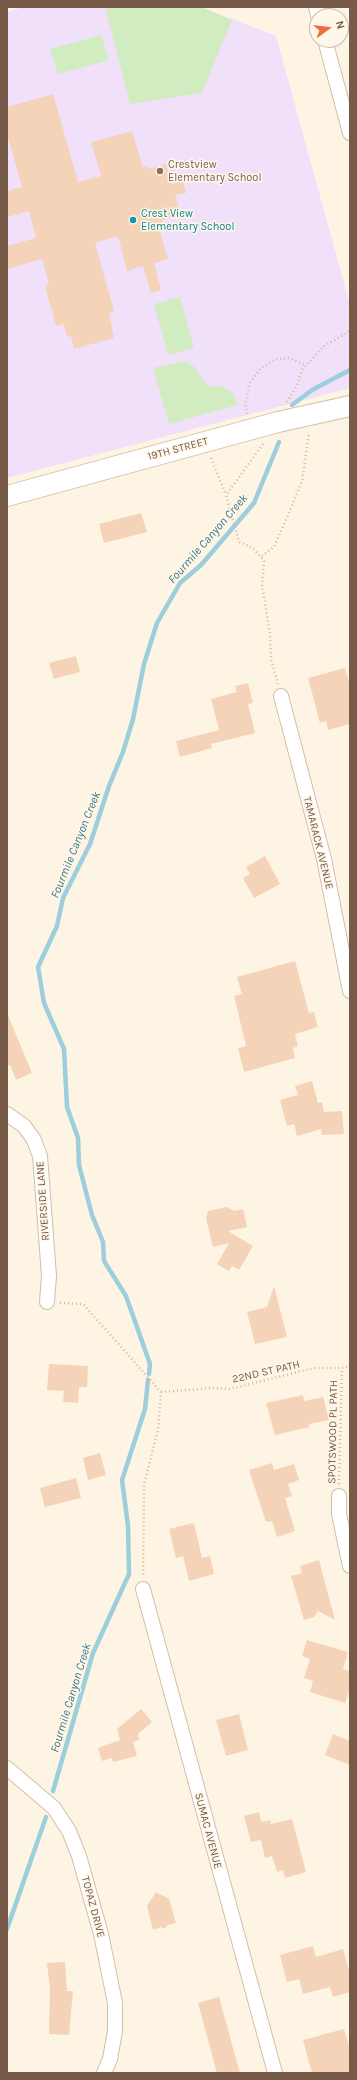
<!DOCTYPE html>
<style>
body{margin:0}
#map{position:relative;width:357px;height:2080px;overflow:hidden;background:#fef4e3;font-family:Karla,sans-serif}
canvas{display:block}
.frame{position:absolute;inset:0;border:8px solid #775a47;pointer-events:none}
.north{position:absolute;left:309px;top:8px;width:40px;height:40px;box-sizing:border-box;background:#fff8ea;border:1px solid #c9b9a9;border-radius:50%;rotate:75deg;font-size:11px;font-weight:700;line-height:16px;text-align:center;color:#775a47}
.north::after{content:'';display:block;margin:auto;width:14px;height:18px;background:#ef6e40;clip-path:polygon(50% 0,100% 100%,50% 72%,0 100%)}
</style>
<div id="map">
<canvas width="357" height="2080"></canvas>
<div class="frame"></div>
<div class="north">N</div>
</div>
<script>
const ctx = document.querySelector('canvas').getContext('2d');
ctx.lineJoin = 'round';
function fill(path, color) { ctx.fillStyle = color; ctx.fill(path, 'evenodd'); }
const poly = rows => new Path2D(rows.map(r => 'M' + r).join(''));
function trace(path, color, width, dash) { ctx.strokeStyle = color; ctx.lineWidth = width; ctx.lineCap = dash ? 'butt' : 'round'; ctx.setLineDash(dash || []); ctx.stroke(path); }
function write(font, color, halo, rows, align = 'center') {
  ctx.font = font + ' Karla,sans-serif'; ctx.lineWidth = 3; ctx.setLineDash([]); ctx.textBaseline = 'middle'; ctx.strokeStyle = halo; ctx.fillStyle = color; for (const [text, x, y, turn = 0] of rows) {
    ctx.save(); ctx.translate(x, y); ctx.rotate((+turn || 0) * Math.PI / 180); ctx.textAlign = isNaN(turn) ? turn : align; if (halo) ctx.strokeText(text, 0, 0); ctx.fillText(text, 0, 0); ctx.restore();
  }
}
fill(poly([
 [23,7,201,7,276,36,350,305,350,388,7,478,7,12]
]), '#f1e0fa');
fill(poly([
 [105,7,201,7,232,20,202,93,130,104],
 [101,35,109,60,58,74,50,49],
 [180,297,194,348,168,355,154,304],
 [184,361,194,366,208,386,223,387,234,393,237,405,169,424,153,368]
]), '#d0ecc0');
trace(poly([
 [292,405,312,390,350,370],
 [149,1374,150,1364,126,1296,104,1261,103,1242,92,1215,79,1165,78,1138,67,1107,64,1049,44,1003,38,967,57,926,63,898,90,844,109,786,123,752,133,719,144,664,157,623,180,583,201,565,254,503,279,442],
 [53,1791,93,1653,129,1574,128,1526,122,1480,145,1409,148,1380],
 [7,1929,46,1817]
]), '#9ccedb', 4.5);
fill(poly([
 [53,94,78,182,101,176,91,142,132,131,143,168,147,166,148,169,166,164,172,184,183,181,186,193,175,195,181,214,162,220,163,224,158,225,168,259,154,263,161,290,151,293,143,266,127,271,118,236,95,243,114,311,109,313,114,338,74,349,71,336,67,337,64,324,56,326,45,286,49,284,42,259,7,269,7,246,36,238,29,211,7,217,7,191,22,187,7,134,7,107],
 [141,513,147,532,104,543,99,524],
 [76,656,80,672,54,679,49,663],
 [345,668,350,685,350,724,328,730,326,721,320,723,308,678],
 [248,683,253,703,248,704,255,733,211,744,212,748,180,757,176,741,219,730,211,699,237,692,235,686],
 [265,856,280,884,254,898,243,878,250,874,246,867],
 [295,961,309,1013,314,1012,318,1027,295,1034,298,1046,293,1048,295,1058,244,1072,238,1048,246,1046,234,996,242,994,237,977],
 [7,1013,32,1073,16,1080,10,1065,7,1066],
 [312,1081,318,1103,322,1102,324,1112,342,1111,344,1134,322,1135,321,1129,297,1136,294,1124,287,1126,280,1100,298,1095,295,1086],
 [227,1207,234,1211,243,1209,247,1227,228,1231,253,1246,239,1270,232,1266,229,1271,217,1264,229,1243,213,1247,206,1218,208,1211],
 [274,1286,287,1337,255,1344,247,1312,267,1307],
 [49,1364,88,1366,87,1387,79,1387,78,1403,63,1402,64,1391,47,1390],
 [303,1395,304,1401,323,1397,329,1420,309,1424,310,1427,275,1435,266,1403],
 [100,1453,106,1475,88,1480,83,1458],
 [272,1463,274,1470,294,1464,299,1480,288,1484,292,1496,285,1498,295,1531,277,1537,272,1521,266,1522,249,1470],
 [76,1478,81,1498,45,1507,40,1488],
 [194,1523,202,1558,210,1556,214,1574,189,1581,183,1556,176,1558,169,1529],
 [319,1560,335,1620,318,1611,314,1617,304,1620,291,1576,302,1573,300,1566],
 [307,1640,348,1652,343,1669,350,1671,350,1688,345,1703,310,1692,313,1681,304,1678,310,1659,302,1656],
 [141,1709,152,1722,138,1734,139,1740,133,1742,137,1756,113,1762,112,1758,102,1761,98,1748,120,1740,117,1729],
 [239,1714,248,1750,226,1756,216,1720],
 [333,1734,350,1741,350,1765,325,1755],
 [259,1812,261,1822,270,1820,271,1824,292,1819,306,1872,285,1878,283,1870,277,1872,272,1856,265,1858,261,1840,251,1842,244,1816],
 [156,1892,169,1899,176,1923,167,1925,165,1929,161,1927,153,1930,147,1906],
 [313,1946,316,1957,343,1949,350,1974,350,1992,333,1997,330,1987,303,1994,299,1979,287,1982,280,1955],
 [65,1962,67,1991,73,1991,69,2035,49,2034,50,1989,47,1963],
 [219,1997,240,2073,217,2073,198,2003],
 [344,2029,350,2049,350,2073,312,2073,303,2040]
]), '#f5d3b9');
const street = poly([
 [316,7,318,16],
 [325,40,350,133],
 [281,696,324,859,350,991],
 [7,1114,24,1126,34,1140,40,1156,49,1276,47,1302],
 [339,1496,339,1514,350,1566],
 [143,1589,275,2073],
 [7,1768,54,1808,69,1831,79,1856,101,1934,115,2003,115,2031,110,2059,104,2073]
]);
const secondary = poly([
 [7,496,278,422,350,406]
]);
trace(street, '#d2beab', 16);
trace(secondary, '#d5bea8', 22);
trace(poly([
 [287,402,297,385,302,370,324,346,350,331],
 [247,414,245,405,250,383,261,368,276,359,290,358,306,366],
 [263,444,226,495,239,542,253,548,264,561,262,585,270,634,271,659,278,684],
 [211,458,226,495],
 [262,556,274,547,291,508,302,481,309,433],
 [60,1303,83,1304,161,1392,158,1430,144,1485,143,1576],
 [161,1392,213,1388,230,1389,314,1368,342,1368,350,1366],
 [339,1484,342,1368]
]), '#dab69c', 2.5, [1, 3]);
trace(street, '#fff', 14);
trace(secondary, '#fff', 20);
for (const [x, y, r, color] of [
 [160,171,4,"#8d6e63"],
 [133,220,4,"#0f9aa8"]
]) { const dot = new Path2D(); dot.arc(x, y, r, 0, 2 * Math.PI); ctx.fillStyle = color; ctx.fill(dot); trace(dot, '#fff8ea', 1.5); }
write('11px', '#785e54', '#fff8ea', [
 ["Crestview",168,165],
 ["Elementary School",168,178]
], 'left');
write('11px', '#0d838f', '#fff8ea', [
 ["Crest View",141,214],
 ["Elementary School",141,227]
], 'left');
write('11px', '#775a47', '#fff8ea', [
 ["19TH STREET",178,449,-15],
 ["TAMARACK AVENUE",318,843,76],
 ["RIVERSIDE LANE",43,1201,-94],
 ["22ND ST PATH",266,1372,-13],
 ["SPOTSWOOD PL PATH",333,1432,-89],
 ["SUMAC AVENUE",208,1831,75],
 ["TOPAZ DRIVE",93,1907,75]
]);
write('italic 12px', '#3d7685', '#fff8ea', [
 ["Fourmile Canyon Creek",208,539,-49],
 ["Fourmile Canyon Creek",76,845,-68],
 ["Fourmile Canyon Creek",71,1698,-73]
]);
</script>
